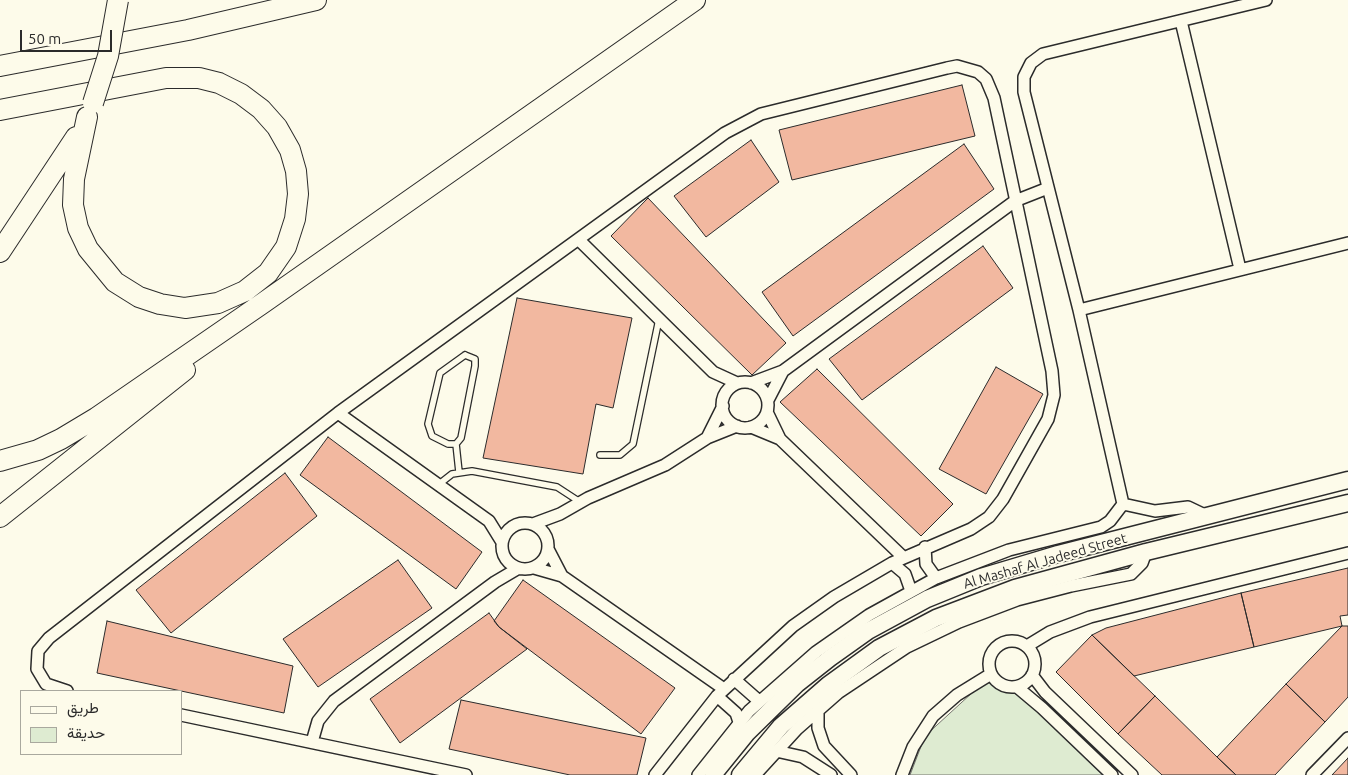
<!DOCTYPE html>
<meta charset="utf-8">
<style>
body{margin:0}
#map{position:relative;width:1348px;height:775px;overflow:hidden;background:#fdfbea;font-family:Ubuntu,Vazirmatn,sans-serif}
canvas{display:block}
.legend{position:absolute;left:20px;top:690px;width:162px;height:65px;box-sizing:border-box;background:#fdfbea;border:1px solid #a9a89e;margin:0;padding:6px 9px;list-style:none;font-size:15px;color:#2b2b2b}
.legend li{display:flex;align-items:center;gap:10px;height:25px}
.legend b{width:25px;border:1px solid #a9a89e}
.scale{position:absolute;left:20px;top:30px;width:92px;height:22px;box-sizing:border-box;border:2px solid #2b2b2b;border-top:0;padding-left:6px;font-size:15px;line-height:18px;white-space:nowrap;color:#2b2b2b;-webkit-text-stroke:4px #fdfbea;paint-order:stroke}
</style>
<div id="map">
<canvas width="1348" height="775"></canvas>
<ul class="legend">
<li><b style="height:6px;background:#fdfbea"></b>طريق</li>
<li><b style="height:14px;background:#deebd1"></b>حديقة</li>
</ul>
<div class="scale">50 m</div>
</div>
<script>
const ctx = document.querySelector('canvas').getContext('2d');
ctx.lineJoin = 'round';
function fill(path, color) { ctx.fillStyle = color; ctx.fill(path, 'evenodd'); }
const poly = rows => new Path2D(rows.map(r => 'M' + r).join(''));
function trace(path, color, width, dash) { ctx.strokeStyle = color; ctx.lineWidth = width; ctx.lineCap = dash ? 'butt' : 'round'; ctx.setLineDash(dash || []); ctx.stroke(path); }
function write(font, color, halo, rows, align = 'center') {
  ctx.font = font + ' Ubuntu,sans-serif'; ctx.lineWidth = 4; ctx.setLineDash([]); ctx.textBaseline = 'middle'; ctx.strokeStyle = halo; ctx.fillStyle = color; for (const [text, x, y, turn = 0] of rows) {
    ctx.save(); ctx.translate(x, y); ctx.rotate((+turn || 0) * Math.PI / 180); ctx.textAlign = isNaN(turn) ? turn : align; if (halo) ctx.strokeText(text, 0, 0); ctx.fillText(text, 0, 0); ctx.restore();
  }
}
const green = poly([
 [985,681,1021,696,1103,775,910,775,925,736,985,681]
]);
fill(green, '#deebd1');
trace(green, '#74746e', 1);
const building = poly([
 [962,85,975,136,792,180,779,130,962,85],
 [751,140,779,182,706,237,674,196,751,140],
 [964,144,994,189,793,336,762,292,964,144],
 [648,198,786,343,752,375,611,236,648,198],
 [983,246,1013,288,862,400,829,359,983,246],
 [517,298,632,318,613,408,596,404,583,474,483,458,517,298],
 [996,367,1043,394,986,494,939,469,996,367],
 [817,369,953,504,921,536,780,402,817,369],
 [328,437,482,552,456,589,300,475,328,437],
 [285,473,317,516,171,633,136,590,285,473],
 [398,560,432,608,318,687,283,639,398,560],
 [1348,568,1348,615,1340,616,1342,626,1254,647,1241,593,1348,568],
 [523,580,675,688,641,734,499,627,494,621,523,580],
 [1241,593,1254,647,1134,676,1092,635,1106,628,1241,593],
 [489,613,499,627,527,649,400,743,370,699,489,613],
 [107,621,293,666,284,713,97,673,107,621],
 [1342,626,1348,626,1348,697,1325,722,1286,684,1342,626],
 [1092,635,1155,696,1118,734,1056,672,1092,635],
 [1286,684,1325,722,1275,775,1236,775,1217,757,1286,684],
 [1155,696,1217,757,1236,775,1162,775,1118,734,1155,696],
 [461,700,646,738,637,775,570,775,449,749,461,700],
 [1348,758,1348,775,1332,775,1348,758]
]);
fill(building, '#f2b8a0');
trace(building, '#2b2b2b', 1);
const lane = poly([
 [465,355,475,359,475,366,461,438,456,444,448,444,432,436,428,424,440,373,465,355],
 [456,444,459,472],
 [600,455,620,455,633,444,659,319],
 [438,485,452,474,472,471,557,487,580,502]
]);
const street = poly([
 [1181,21,1240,269],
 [579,240,713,372,737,383],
 [1079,310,1348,243],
 '722 405a23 23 0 1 1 46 0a23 23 0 1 1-46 0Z',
 [751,383,783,371,1015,201,1048,188],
 [768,400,783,371],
 [767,412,780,439,903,557],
 [338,413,489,521,502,542],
 [751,427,780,439],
 [707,438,723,406],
 [1123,504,1079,310,1024,92,1024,77,1031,63,1043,54,1266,0],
 '502 546a23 23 0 1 1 46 0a23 23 0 1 1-46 0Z',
 [533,524,560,514,588,498,665,465,707,438,737,426],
 [925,547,926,564,936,578],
 [548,549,562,576],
 [892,563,905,574,911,591],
 [534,568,562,576,724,689],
 '989 664a23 23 0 1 1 46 0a23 23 0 1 1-46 0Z',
 [1027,646,1050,632,1090,617,1348,553],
 [1032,675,1045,692,1132,775],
 [734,679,759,701],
 [1017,687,1042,708,1112,775],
 [67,691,46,684,37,669,38,651,49,638,338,413,725,133,761,114,947,68,957,66,978,72,986,79,994,98,1052,371,1054,395,1048,419,1003,499,989,517,971,529,892,563,834,597,793,626,717,696,655,775],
 [717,696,736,713,739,722],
 [818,710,818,728,824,746,851,775],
 [181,715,466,775],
 [312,742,318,721,334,701,495,582,517,569],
 [776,751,803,757,831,775],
 [698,775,749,711,816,652,869,615,936,578,1009,550,1101,527,1110,521,1123,504,1155,511,1188,507,1209,517],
 [755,775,797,729,838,693,907,647,959,622,1017,600,1071,586,1131,574,1142,563,1146,552],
 [902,775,913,747,933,716,957,695,991,674],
 [1312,775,1348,738]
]);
const secondary = poly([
 [713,775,747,733,797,684,830,658,868,631,927,599,981,577,1058,554,1348,480],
 [740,775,781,726,828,685,879,648,936,618,1015,588,1146,552,1348,503]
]);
const highway = poly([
 [0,66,188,30,316,0],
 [0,110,166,78,199,78,219,83,241,94,261,109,277,127,290,150,296,171,298,194,295,219,286,247,268,273,245,291,218,303,185,308,160,304,139,297,115,282,88,249,78,228,73,205,74,179,87,117],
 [0,252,76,137],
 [0,461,38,450,61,439,96,418,263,303,695,0],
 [0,517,185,370]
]);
trace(lane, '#2b2b2b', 8);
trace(street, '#2b2b2b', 14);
trace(secondary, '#2b2b2b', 19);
trace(highway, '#2b2b2b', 22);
trace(lane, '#fdfbea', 5.5);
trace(street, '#fdfbea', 11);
trace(secondary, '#fdfbea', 16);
trace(highway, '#fdfbea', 20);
const highwayBridge = poly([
 [93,103,108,56,118,0]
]);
trace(highwayBridge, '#2b2b2b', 22, []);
trace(highwayBridge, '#fdfbea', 20);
write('14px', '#2b2b2b', '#fdfbea', [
 ["Al Mashaf Al Jadeed Street",1045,561,-16]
]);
</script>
